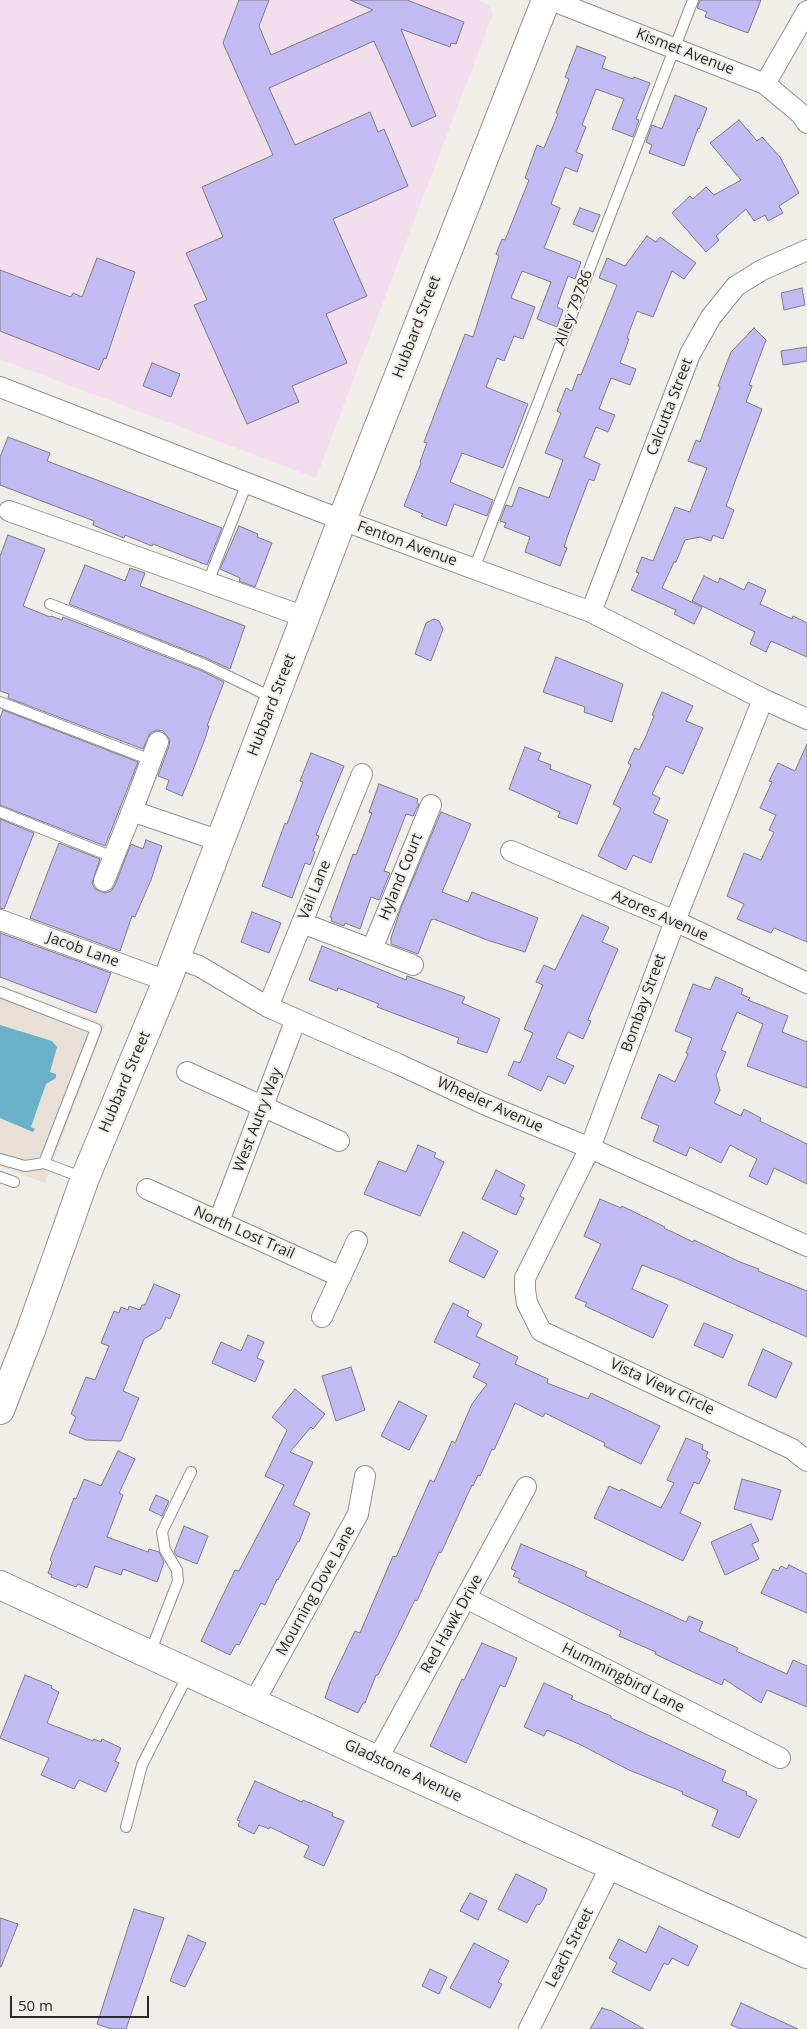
<!DOCTYPE html>
<style>
body{margin:0}
#map{position:relative;width:807px;height:2029px;overflow:hidden;background:#f1eeea;font-family:"Open Sans",sans-serif}
canvas{display:block}
.scale{position:absolute;left:10px;top:1996px;width:139px;height:22px;box-sizing:border-box;border:2px solid #2b2a28;border-top:0;padding-left:6px;font-size:15px;line-height:18px;white-space:nowrap;color:#2b2a28;-webkit-text-stroke:4px #f1eeea;paint-order:stroke}
</style>
<div id="map">
<canvas width="807" height="2029"></canvas>
<div class="scale">50 m</div>
</div>
<script>
const ctx = document.querySelector('canvas').getContext('2d');
ctx.lineJoin = 'round';
function fill(path, color) { ctx.fillStyle = color; ctx.fill(path, 'evenodd'); }
const poly = rows => new Path2D(rows.map(r => 'M' + r).join(''));
function trace(path, color, width, dash) { ctx.strokeStyle = color; ctx.lineWidth = width; ctx.lineCap = dash ? 'butt' : 'round'; ctx.setLineDash(dash || []); ctx.stroke(path); }
function write(font, color, halo, rows, align = 'center') {
  ctx.font = font + ' "Open Sans",sans-serif'; ctx.lineWidth = 4; ctx.setLineDash([]); ctx.textBaseline = 'middle'; ctx.strokeStyle = halo; ctx.fillStyle = color; for (const [text, x, y, turn = 0] of rows) {
    ctx.save(); ctx.translate(x, y); ctx.rotate((+turn || 0) * Math.PI / 180); ctx.textAlign = isNaN(turn) ? turn : align; if (halo) ctx.strokeText(text, 0, 0); ctx.fillText(text, 0, 0); ctx.restore();
  }
}
fill(poly([
 [0,985,105,1024,45,1183,0,1166]
]), '#e8dfd6');
fill(poly([
 [0,0,477,0,488,4,492,10,493,14,316,478,0,359]
]), '#f2deed');
fill(poly([
 [0,1025,52,1041,57,1047,50,1072,56,1074,56,1078,46,1084,31,1127,35,1129,33,1132,0,1118]
]), '#6bb1c9');
const building = poly([
 [239,0,269,0,259,26,271,55,373,10,350,0,407,0,464,22,456,44,451,43,450,47,401,29,436,116,412,127,374,41,269,88,295,145,370,112,378,132,384,129,408,186,333,219,367,296,326,314,347,363,292,386,299,402,247,424,194,305,207,300,186,253,223,237,202,187,273,155,223,43,239,0],
 [700,0,761,0,748,33,705,17,707,12,697,8,700,0],
 [577,46,606,57,602,68,633,79,634,77,650,83,636,119,639,120,633,137,612,129,624,99,596,89,582,125,586,127,576,152,583,155,577,172,565,167,551,204,560,208,544,248,581,262,575,279,568,276,557,307,563,310,557,327,537,319,551,282,522,271,511,298,535,307,523,339,514,336,504,361,497,358,486,387,528,404,503,468,462,453,450,482,493,500,487,516,454,504,446,526,421,516,423,514,404,506,421,463,420,462,427,443,424,442,465,334,473,337,499,256,496,254,502,239,505,240,529,180,525,178,537,145,544,148,558,114,556,113,569,79,565,77,577,46],
 [675,95,707,108,699,129,698,128,684,166,649,153,652,145,646,142,652,125,662,129,675,95],
 [739,120,757,141,762,137,780,157,799,193,779,206,783,213,768,221,765,215,754,221,746,209,716,236,719,240,706,252,672,213,690,196,693,199,706,187,714,195,741,180,710,143,739,120],
 [580,208,600,215,593,232,573,224,580,208],
 [647,236,656,242,660,237,696,263,684,279,672,271,653,317,637,311,627,338,629,339,620,363,636,369,630,385,611,378,599,409,615,415,608,432,596,427,584,457,600,464,594,481,589,479,569,532,564,547,567,548,560,566,525,552,530,537,504,527,506,523,500,521,506,505,512,507,519,487,549,498,563,460,545,453,561,413,557,411,566,388,572,391,578,374,581,375,617,285,599,278,607,258,625,266,647,236],
 [97,258,135,272,106,359,104,358,99,370,0,331,0,270,71,297,73,293,82,297,97,258],
 [802,288,805,305,784,310,781,293,802,288],
 [754,328,766,340,749,385,752,386,746,402,762,409,726,506,734,510,723,539,713,535,711,541,700,537,685,540,676,562,674,562,662,588,702,607,694,624,674,614,676,610,631,590,639,573,636,572,642,557,653,561,675,507,690,512,707,468,688,461,696,440,700,442,720,387,718,386,731,352,754,328],
 [807,347,807,361,783,365,781,351,807,347],
 [152,363,180,374,171,397,143,386,152,363],
 [8,437,50,453,47,461,222,528,207,565,153,544,152,546,125,535,124,538,93,525,94,521,0,485,0,457,8,437],
 [239,526,258,534,257,537,272,543,255,587,239,581,240,578,220,569,239,526],
 [8,535,45,549,23,606,50,617,51,616,62,620,63,617,200,670,224,682,207,726,209,726,206,736,191,775,182,796,166,789,169,780,158,776,169,746,170,740,163,731,157,730,150,733,143,749,8,698,9,694,0,691,0,556,8,535],
 [85,565,125,581,130,568,145,573,140,586,245,626,230,669,206,658,69,604,85,565],
 [704,576,718,583,720,578,744,590,748,582,766,590,760,604,792,619,793,616,807,623,807,657,771,641,766,652,750,644,755,632,692,601,704,576],
 [434,619,439,621,443,629,431,661,415,654,426,623,434,619],
 [556,657,623,684,612,722,584,712,585,707,543,692,556,657],
 [662,692,693,706,686,721,703,728,683,774,666,766,652,794,660,798,653,813,668,820,651,863,633,855,626,870,598,856,621,808,613,804,631,765,628,763,635,748,639,750,646,736,654,716,652,715,662,692],
 [3,710,138,762,105,846,0,805,0,718,3,710],
 [807,744,807,942,774,928,771,933,737,919,744,904,727,896,744,853,761,860,774,832,769,830,776,815,760,808,772,782,769,781,778,763,795,771,807,744],
 [525,747,541,753,538,760,551,765,550,769,591,785,577,824,558,817,560,812,509,789,525,747],
 [311,753,344,766,316,835,319,836,313,851,315,852,310,865,305,863,292,898,262,886,285,823,287,824,303,782,300,781,311,753],
 [379,784,418,799,417,803,419,804,413,816,406,814,384,871,390,873,379,900,371,897,360,929,345,923,344,926,331,921,332,918,330,917,353,854,356,855,372,813,369,812,379,784],
 [441,812,471,824,442,892,468,902,472,892,538,918,525,952,487,940,434,919,431,920,418,954,391,944,391,938,401,908,441,812],
 [0,819,34,833,4,909,0,908,0,819],
 [146,840,162,846,151,880,135,917,132,916,120,951,30,918,59,843,100,859,92,883,95,889,105,893,111,891,115,885,131,844,143,849,146,840],
 [252,912,281,923,269,953,241,942,252,912],
 [582,915,609,927,602,942,618,949,588,1020,591,1021,583,1039,568,1032,556,1058,574,1066,565,1084,548,1076,541,1091,508,1075,514,1061,520,1063,533,1033,524,1029,543,985,536,982,544,965,555,970,582,915],
 [0,933,111,973,96,1013,0,977,0,933],
 [322,946,406,980,407,976,465,997,462,1003,500,1019,487,1053,457,1043,459,1038,377,1007,379,1004,338,988,337,991,309,980,322,946],
 [716,977,743,989,741,994,750,998,748,1000,788,1016,782,1032,807,1042,807,1088,747,1066,763,1024,737,1012,721,1050,726,1052,716,1075,720,1090,714,1103,741,1116,744,1109,761,1118,760,1121,807,1144,807,1184,774,1168,767,1185,749,1176,757,1159,730,1145,721,1163,690,1147,686,1156,653,1141,659,1126,641,1118,659,1074,675,1082,688,1054,686,1053,692,1038,675,1031,693,984,710,990,716,977],
 [418,1145,436,1153,434,1157,444,1162,420,1216,364,1194,379,1161,406,1172,418,1145],
 [496,1170,525,1185,520,1196,524,1198,516,1215,482,1199,496,1170],
 [600,1199,621,1208,622,1206,665,1227,664,1228,693,1242,694,1240,740,1262,759,1269,758,1271,807,1291,807,1337,680,1280,642,1265,632,1289,668,1305,653,1338,585,1306,587,1303,575,1298,601,1244,584,1236,600,1199],
 [463,1232,498,1251,484,1278,449,1261,463,1232],
 [154,1284,180,1295,170,1319,166,1317,161,1329,144,1339,123,1391,139,1398,121,1441,86,1440,69,1433,76,1417,71,1414,86,1377,95,1380,109,1346,101,1343,114,1311,119,1313,121,1307,128,1310,129,1306,140,1310,142,1305,145,1305,154,1284],
 [453,1303,469,1311,467,1316,482,1324,476,1336,518,1357,515,1364,548,1379,547,1383,588,1399,591,1393,660,1426,641,1464,604,1446,605,1443,545,1413,543,1417,515,1403,494,1450,492,1449,480,1476,478,1475,473,1486,472,1485,441,1553,439,1552,417,1601,415,1600,378,1675,376,1675,365,1703,363,1703,358,1713,325,1698,330,1683,355,1631,360,1633,393,1556,396,1557,430,1480,434,1482,452,1441,455,1443,472,1404,487,1384,473,1377,480,1364,434,1342,453,1303],
 [704,1323,733,1335,723,1358,694,1345,704,1323],
 [248,1335,264,1342,257,1358,264,1361,255,1382,212,1363,221,1342,241,1351,248,1335],
 [763,1349,792,1363,776,1398,748,1385,763,1349],
 [351,1367,365,1410,336,1421,322,1376,351,1367],
 [295,1389,325,1414,313,1429,311,1427,290,1452,313,1462,293,1505,310,1513,299,1542,298,1541,278,1580,277,1579,265,1605,261,1603,239,1645,236,1644,230,1655,201,1641,235,1570,239,1571,284,1485,265,1476,287,1430,272,1417,295,1389],
 [399,1401,427,1416,409,1450,381,1436,399,1401],
 [686,1438,703,1445,702,1449,708,1452,706,1457,710,1460,699,1484,694,1482,680,1513,701,1523,683,1561,594,1518,609,1486,620,1491,621,1489,661,1508,674,1483,667,1480,686,1438],
 [118,1451,135,1459,119,1493,123,1495,107,1537,148,1552,149,1549,159,1552,164,1562,157,1582,123,1569,121,1575,95,1566,87,1588,78,1584,76,1587,51,1577,52,1575,48,1573,52,1562,50,1560,74,1498,76,1499,84,1479,101,1486,118,1451],
 [742,1479,781,1490,772,1520,734,1509,742,1479],
 [156,1495,169,1501,162,1516,149,1510,156,1495],
 [751,1524,759,1541,752,1544,759,1559,725,1575,711,1542,751,1524],
 [184,1526,208,1536,197,1564,177,1556,174,1552,184,1526],
 [521,1544,587,1572,585,1576,686,1622,689,1616,703,1622,699,1631,738,1648,736,1651,787,1674,793,1660,807,1666,807,1707,767,1690,761,1703,724,1679,722,1685,693,1672,655,1654,656,1652,619,1636,621,1631,518,1582,520,1579,513,1576,516,1571,511,1569,521,1544],
 [789,1565,807,1574,807,1613,761,1593,773,1569,778,1571,781,1566,787,1569,789,1565],
 [482,1643,517,1658,505,1687,500,1685,466,1763,430,1746,462,1679,464,1680,482,1643],
 [25,1675,52,1686,51,1688,59,1692,47,1723,93,1741,94,1739,101,1742,102,1739,121,1748,115,1761,119,1763,106,1792,79,1780,74,1789,41,1775,49,1758,0,1738,25,1675],
 [544,1683,573,1696,571,1699,611,1716,611,1718,726,1771,722,1781,747,1792,746,1795,757,1800,739,1838,712,1826,718,1810,682,1794,683,1792,629,1770,581,1745,547,1730,544,1736,524,1727,544,1683],
 [255,1781,302,1802,303,1800,333,1813,332,1816,344,1821,324,1866,304,1857,309,1846,270,1827,269,1829,259,1825,254,1834,238,1826,240,1821,237,1820,255,1781],
 [516,1874,547,1889,543,1900,539,1905,537,1904,527,1923,498,1909,516,1874],
 [470,1893,487,1901,478,1920,460,1911,470,1893],
 [134,1909,164,1918,126,2029,111,2029,97,2024,134,1909],
 [0,1918,18,1924,1,1967,0,1967,0,1918],
 [659,1926,698,1946,688,1966,672,1958,668,1965,664,1963,650,1991,612,1972,617,1963,609,1958,619,1939,646,1953,659,1926],
 [188,1935,206,1943,185,1987,170,1981,188,1935],
 [474,1943,509,1961,498,1982,502,1984,490,2008,450,1988,474,1943],
 [430,1969,447,1977,439,1994,422,1986,430,1969],
 [741,2003,798,2029,741,2029,731,2025,741,2003],
 [602,2008,612,2011,644,2029,590,2029,602,2008]
]);
fill(building, '#c2bbf3');
trace(building, '#7d7d81', 1);
const lane = poly([
 [474,569,693,0],
 [208,582,247,483],
 [50,604,203,664,273,698],
 [0,702,151,760],
 [0,812,113,857],
 [0,992,96,1029,44,1163],
 [0,1159,25,1166,44,1163,84,1178],
 [0,1177,14,1182],
 [150,1653,178,1581,177,1570,165,1550,162,1532,191,1472],
 [126,1827,142,1765,189,1673]
]);
const street = poly([
 [551,0,765,84,801,114,807,123],
 [765,84,807,11],
 [0,387,342,520,591,612,763,699,807,719],
 [9,511,305,617],
 [591,612,690,354,711,317,736,286,762,270,807,250],
 [763,699,675,921,590,1148,525,1278,525,1290,527,1303,541,1331,792,1449,807,1461],
 [132,811,158,742],
 [511,851,675,921,807,983],
 [104,881,132,811,220,841],
 [0,920,167,981],
 [302,923,413,965],
 [372,949,431,805],
 [176,958,199,966,268,1007,398,1064,484,1104,590,1148,807,1246],
 [268,1007,362,774],
 [187,1072,339,1141],
 [147,1189,341,1277],
 [219,1221,296,1019],
 [322,1317,357,1241],
 [466,1598,780,1758],
 [254,1702,358,1514,365,1476],
 [377,1760,526,1487],
 [529,2029,611,1866]
]);
const secondary = poly([
 [0,1410,31,1330,85,1178,167,981,342,520,546,0],
 [0,1585,377,1760,807,1954]
]);
trace(lane, '#93908d', 12);
trace(street, '#93908d', 22);
trace(secondary, '#93908d', 30);
trace(lane, '#fff', 10);
trace(street, '#fff', 20);
trace(secondary, '#fff', 28);
write('15px', '#2b2a28', '#f1eeea', [
 ["Kismet Avenue",685,52,21],
 ["Alley 79786",574,308,-69],
 ["Hubbard Street",417,327,-69],
 ["Calcutta Street",670,407,-69],
 ["Fenton Avenue",407,544,20],
 ["Hubbard Street",272,705,-69],
 ["Hyland Court",401,877,-68],
 ["Vail Lane",315,890,-68],
 ["Azores Avenue",660,916,24],
 ["Jacob Lane",83,950,20],
 ["Bombay Street",644,1003,-70],
 ["Hubbard Street",125,1082,-67],
 ["Wheeler Avenue",490,1105,24],
 ["West Autry Way",258,1120,-69],
 ["North Lost Trail",244,1233,24],
 ["Vista View Circle",662,1387,25],
 ["Mourning Dove Lane",316,1591,-61],
 ["Red Hawk Drive",452,1624,-61],
 ["Hummingbird Lane",623,1678,27],
 ["Gladstone Avenue",403,1771,25],
 ["Leach Street",570,1948,-63]
]);
</script>
